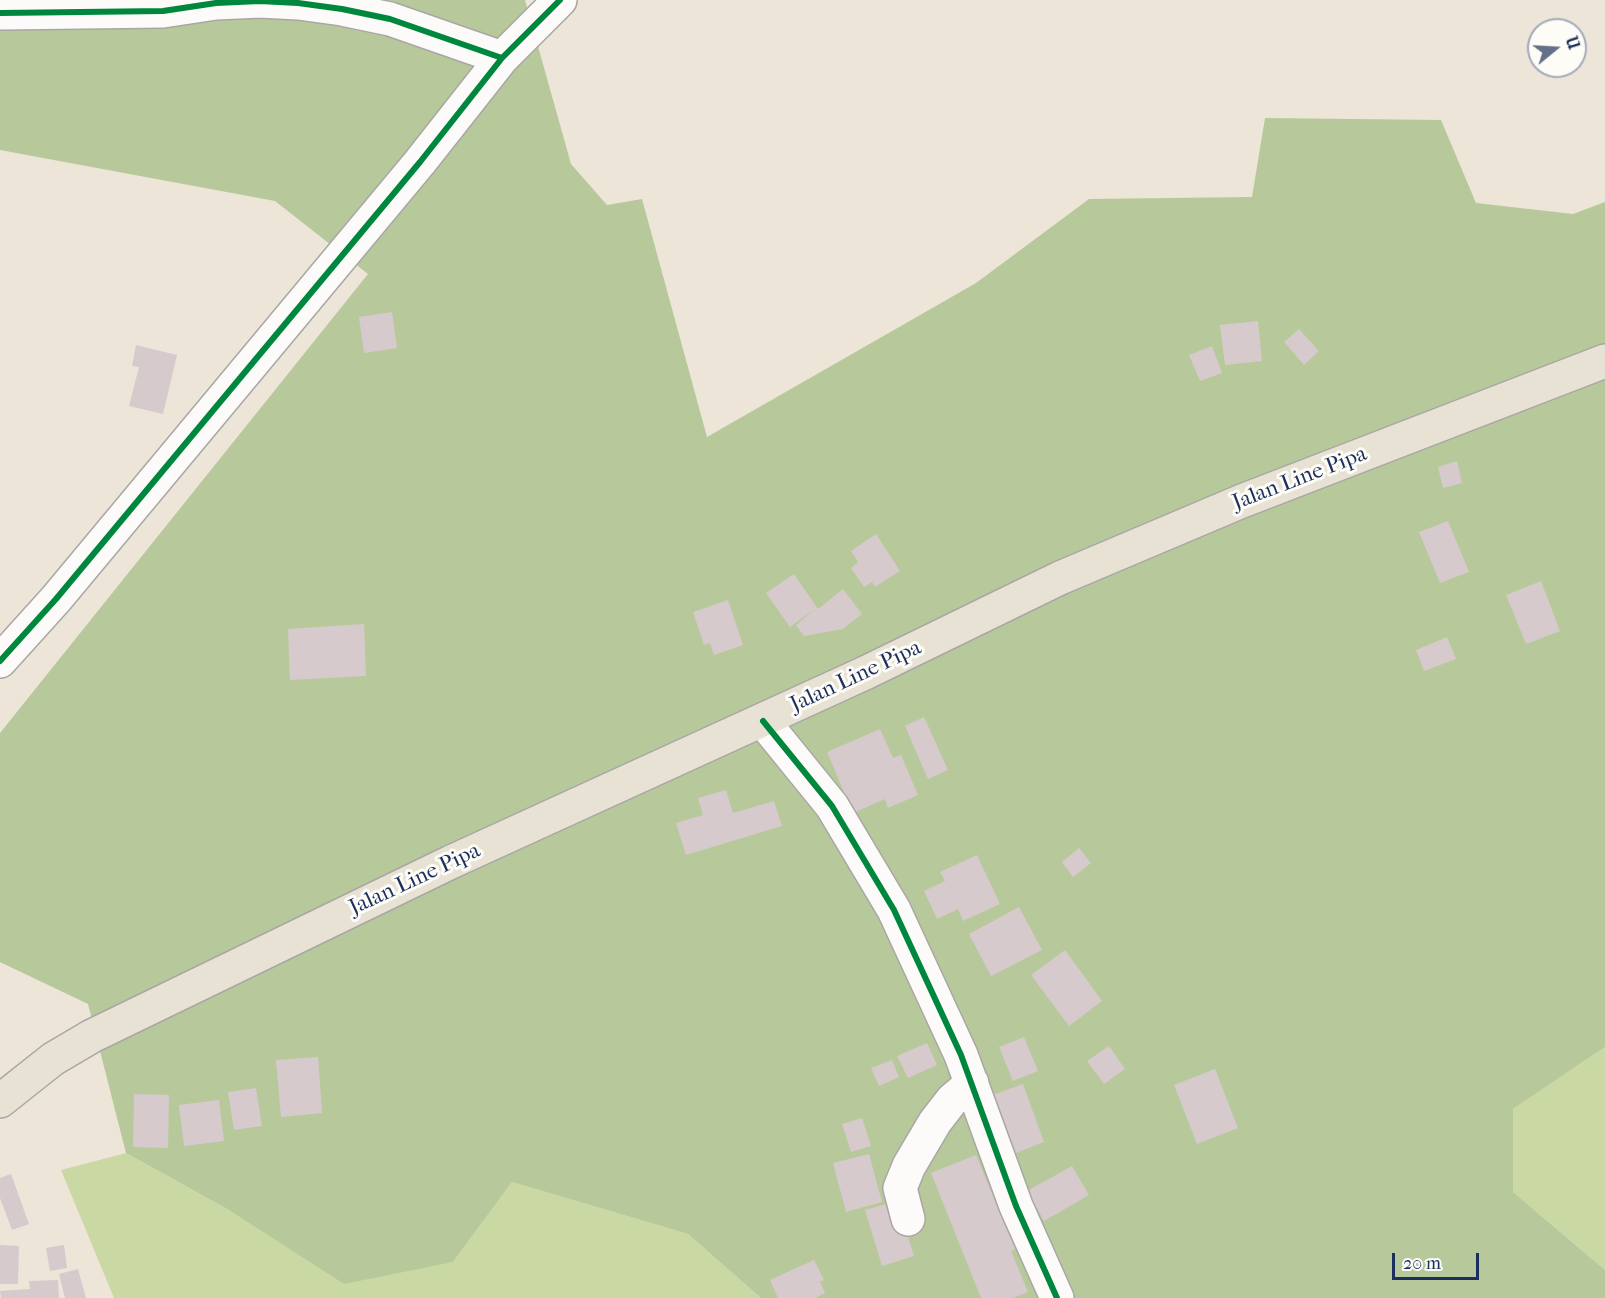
<!DOCTYPE html>
<style>
body{margin:0}
#map{position:relative;width:1605px;height:1298px;overflow:hidden;background:#ece5d8;font-family:"IM FELL French Canon",serif}
canvas{display:block}
.north{position:absolute;left:1527px;top:18px;width:60px;height:60px;box-sizing:border-box;background:#fdfcf7;border:2px solid #a3aaba;border-radius:50%;rotate:72deg;font-size:16px;font-weight:700;line-height:24px;text-align:center;color:#1b2f5e}
.north::after{content:'';display:block;margin:auto;width:21px;height:27px;background:#646f89;clip-path:polygon(50% 0,100% 100%,50% 72%,0 100%)}
.scale{position:absolute;left:1392px;top:1253px;width:87px;height:27px;box-sizing:border-box;border:3px solid #1b2f5e;border-top:0;padding-left:8px;font-size:18px;line-height:21px;white-space:nowrap;color:#1b2f5e;-webkit-text-stroke:4px #fdfcf7;paint-order:stroke}
</style>
<div id="map">
<canvas width="1605" height="1298"></canvas>
<div class="north">U</div>
<div class="scale">20 m</div>
</div>
<script>
const ctx = document.querySelector('canvas').getContext('2d');
ctx.lineJoin = 'round';
function fill(path, color) { ctx.fillStyle = color; ctx.fill(path, 'evenodd'); }
const poly = rows => new Path2D(rows.map(r => 'M' + r).join(''));
function trace(path, color, width, dash) { ctx.strokeStyle = color; ctx.lineWidth = width; ctx.lineCap = dash ? 'butt' : 'round'; ctx.setLineDash(dash || []); ctx.stroke(path); }
function write(font, color, halo, rows, align = 'center') {
  ctx.font = font + ' "IM FELL French Canon",serif'; ctx.lineWidth = 6; ctx.setLineDash([]); ctx.textBaseline = 'middle'; ctx.strokeStyle = halo; ctx.fillStyle = color; for (const [text, x, y, turn = 0] of rows) {
    ctx.save(); ctx.translate(x, y); ctx.rotate((+turn || 0) * Math.PI / 180); ctx.textAlign = isNaN(turn) ? turn : align; if (halo) ctx.strokeText(text, 0, 0); ctx.fillText(text, 0, 0); ctx.restore();
  }
}
fill(poly([
 [1605,1047,1605,1270,1513,1192,1513,1109],
 [126,1153,229,1210,453,1262,512,1182,688,1234,761,1298,114,1298,61,1170]
]), '#cad9a4');
fill(poly([
 [0,0,525,0,571,164,607,205,642,199,707,437,976,283,1089,199,1252,197,1265,118,1441,120,1476,203,1573,214,1605,202,1605,1047,1513,1109,1513,1192,1605,1270,1605,1298,761,1298,688,1234,512,1182,453,1262,344,1284,229,1210,126,1153,88,1004,0,962,0,733,368,274,275,201,0,150]
]), '#b7c99b');
fill(poly([
 [392,312,397,348,364,353,359,317],
 [1258,321,1262,361,1225,365,1220,325],
 [1299,329,1319,351,1304,365,1284,342],
 [136,345,177,355,163,414,129,406,139,367,132,366],
 [1212,346,1222,373,1200,381,1189,355],
 [1457,461,1462,483,1443,488,1438,467],
 [1448,521,1469,572,1440,583,1419,532],
 [876,534,900,571,875,587,872,582,864,587,851,568,858,562,851,551],
 [794,574,818,609,843,589,862,614,843,629,804,636,796,625,815,609,790,627,766,593],
 [1541,581,1560,631,1526,644,1506,595],
 [728,600,743,645,714,655,710,643,704,645,693,612],
 [364,624,366,676,290,680,288,629],
 [1447,637,1456,659,1424,671,1416,650],
 [924,717,948,770,928,779,905,726],
 [880,729,893,758,901,755,918,795,888,808,885,799,853,813,827,752],
 [726,790,733,813,774,801,782,826,686,855,676,823,703,815,698,798],
 [1079,848,1091,863,1073,877,1062,862],
 [977,855,1000,904,963,921,958,909,937,919,924,891,945,881,940,872],
 [1019,907,1042,950,991,976,969,934],
 [1065,950,1102,1001,1069,1026,1031,975],
 [1024,1037,1038,1071,1013,1081,999,1047],
 [927,1043,937,1065,908,1078,897,1056],
 [1109,1046,1125,1069,1104,1084,1087,1061],
 [318,1057,322,1113,281,1117,276,1060],
 [892,1060,899,1077,879,1086,871,1068],
 [1215,1069,1238,1128,1197,1144,1174,1085],
 [1023,1084,1044,1142,1016,1153,993,1095],
 [256,1088,262,1126,234,1130,228,1092],
 [134,1094,169,1095,168,1148,133,1147],
 [219,1100,224,1141,184,1146,179,1105],
 [862,1118,871,1146,851,1152,842,1124],
 [869,1154,882,1202,846,1212,833,1163],
 [976,1155,1015,1249,1011,1251,1028,1292,1013,1298,981,1298,931,1173],
 [1072,1166,1089,1195,1044,1221,1027,1191],
 [11,1174,29,1224,12,1230,0,1198,0,1178],
 [897,1201,914,1256,882,1266,865,1210],
 [0,1245,19,1246,18,1284,0,1284],
 [64,1245,67,1268,50,1271,46,1248],
 [814,1260,824,1280,820,1282,825,1293,815,1298,778,1298,770,1280],
 [78,1269,86,1298,65,1298,59,1274],
 [58,1280,59,1298,1,1298,0,1291,30,1289,29,1281]
]), '#d6cacc');
const minor = poly([
 [0,13,163,11,216,3,260,1,298,3,342,9,390,19,502,58],
 [0,661,56,599,420,162,502,58,560,0],
 [763,721,832,806,894,910,961,1055,1016,1206,1057,1298],
 [908,1219,900,1188,909,1166,935,1122,952,1100,972,1083]
]);
const major = poly([
 [0,1101,53,1059,92,1036,451,862,865,673,1060,578,1242,501,1605,361]
]);
trace(minor, '#a8a7a5', 36);
trace(major, '#a8a7a5', 36);
trace(minor, '#fcfbf9', 33);
trace(major, '#e8e2d5', 33);
trace(poly([
 [0,13,163,11,216,3,260,1,298,3,342,9,390,19,502,58],
 [0,661,56,599,420,162,502,58,560,0],
 [763,721,832,806,894,910,961,1055,1016,1206,1057,1298]
]), '#00873e', 6);
write('22px', '#1b2f5e', '#fdfcf7', [
 ["Jalan Line Pipa",1300,479,-21],
 ["Jalan Line Pipa",856,677,-25],
 ["Jalan Line Pipa",415,880,-25]
]);
</script>
